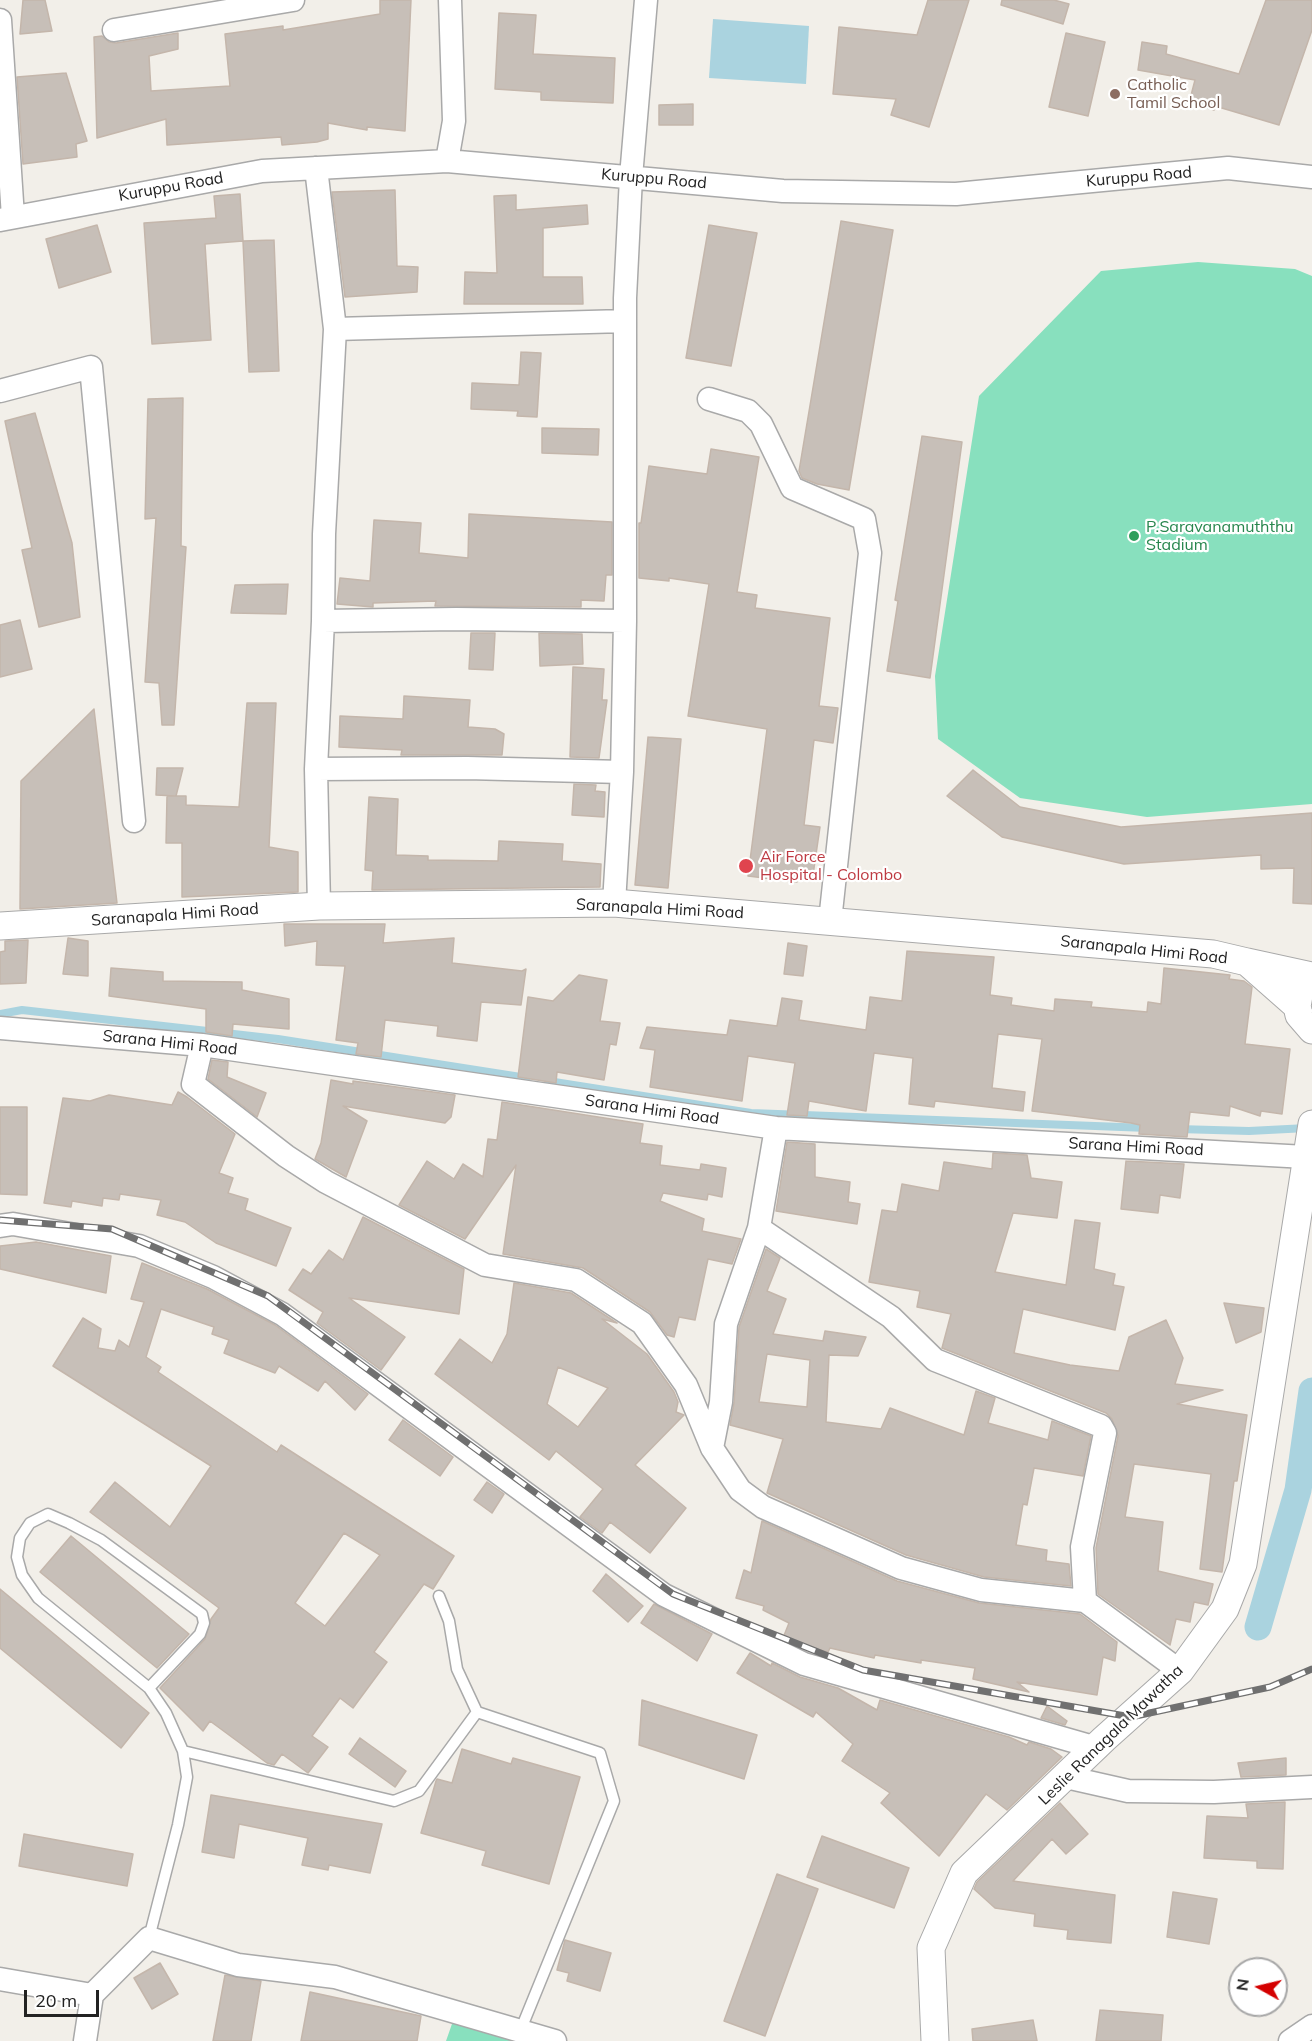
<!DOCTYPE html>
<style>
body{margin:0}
#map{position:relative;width:1312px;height:2041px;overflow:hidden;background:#f2efe9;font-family:Mulish,sans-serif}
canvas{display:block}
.north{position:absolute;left:1228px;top:1957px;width:60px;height:60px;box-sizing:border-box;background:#fff;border:2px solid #a7a7a7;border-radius:50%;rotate:278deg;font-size:16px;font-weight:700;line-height:24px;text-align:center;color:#222}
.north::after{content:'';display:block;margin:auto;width:21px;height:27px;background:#d40000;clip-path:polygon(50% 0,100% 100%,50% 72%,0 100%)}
.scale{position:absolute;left:24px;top:1990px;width:75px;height:27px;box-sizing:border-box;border:3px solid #222;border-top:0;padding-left:8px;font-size:18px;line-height:21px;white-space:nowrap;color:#222;-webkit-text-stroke:4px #fff;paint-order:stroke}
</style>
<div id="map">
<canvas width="1312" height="2041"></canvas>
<div class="north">N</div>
<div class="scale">20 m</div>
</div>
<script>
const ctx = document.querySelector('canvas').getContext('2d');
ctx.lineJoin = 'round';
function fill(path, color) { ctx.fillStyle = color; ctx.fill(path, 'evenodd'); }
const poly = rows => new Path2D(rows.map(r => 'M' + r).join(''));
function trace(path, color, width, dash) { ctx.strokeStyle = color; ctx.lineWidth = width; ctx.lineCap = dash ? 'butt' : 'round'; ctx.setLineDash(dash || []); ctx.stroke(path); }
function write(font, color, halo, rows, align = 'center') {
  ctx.font = font + ' Mulish,sans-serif'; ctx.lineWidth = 4.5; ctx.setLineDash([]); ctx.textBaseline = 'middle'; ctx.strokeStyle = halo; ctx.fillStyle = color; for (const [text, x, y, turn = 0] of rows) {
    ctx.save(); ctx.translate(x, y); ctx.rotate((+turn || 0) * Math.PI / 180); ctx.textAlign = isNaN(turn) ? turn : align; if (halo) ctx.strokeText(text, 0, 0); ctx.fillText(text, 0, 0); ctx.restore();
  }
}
fill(poly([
 [1198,262,1295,269,1312,276,1312,804,1147,817,1020,798,938,739,935,676,979,396,1101,271],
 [453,2021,541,2041,446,2041]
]), '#88e0be');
fill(poly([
 [713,19,809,26,806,84,709,78]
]), '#aad3df');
trace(poly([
 [0,1014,22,1010,278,1039,527,1078],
 [548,1081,751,1113,1148,1128],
 [1178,1129,1249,1131,1307,1128]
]), '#aad3df', 8);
trace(poly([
 [1258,1627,1298,1490,1312,1391]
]), '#aad3df', 27);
const building = poly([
 [23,0,45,0,52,31,20,34,23,0],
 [380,0,411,0,405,131,367,127,367,130,328,123,328,139,317,142,282,145,281,137,167,145,166,119,97,138,94,37,102,36,109,42,116,43,178,33,178,49,149,56,151,91,230,86,225,34,283,26,283,30,380,14,380,0],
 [928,0,969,0,929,127,891,115,896,99,833,94,839,27,917,35,928,0],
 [1002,0,1054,0,1069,4,1063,24,1001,5,1002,0],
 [1266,0,1312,0,1312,30,1279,125,1215,106,1214,110,1189,103,1195,80,1138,70,1142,42,1167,46,1166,54,1239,74,1266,0],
 [499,13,536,15,533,54,615,58,613,103,541,100,541,92,495,89,499,13],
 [1066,33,1105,42,1088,116,1049,107,1066,33],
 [66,73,87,141,76,144,77,157,23,164,17,77,66,73],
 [693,104,693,125,659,125,659,105,693,104],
 [395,190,397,266,418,267,417,292,345,297,332,192,395,190],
 [240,194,243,241,205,244,211,340,152,344,144,223,216,218,214,196,240,194],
 [516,195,516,210,587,205,588,224,543,228,543,277,582,277,583,304,464,304,465,272,497,273,494,196,516,195],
 [841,221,893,230,849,490,817,484,802,478,799,471,841,221],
 [97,225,111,272,59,288,46,239,97,225],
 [709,225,757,233,731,366,686,358,709,225],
 [274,240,279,371,249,372,243,241,274,240],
 [521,352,541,353,537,417,517,416,518,411,471,409,472,383,519,385,521,352],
 [183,398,181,546,186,547,174,725,162,725,159,683,145,682,156,518,145,519,148,399,183,398],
 [35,413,72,543,80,617,39,627,22,550,32,548,5,421,35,413],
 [542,428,599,429,598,455,542,453,542,428],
 [922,436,962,442,930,678,887,671,898,601,895,600,922,436],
 [711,449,759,457,737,592,757,595,755,608,830,618,819,706,838,708,833,743,814,740,804,825,820,827,813,875,798,873,797,882,748,876,767,729,688,716,709,584,669,578,669,581,639,578,639,523,641,523,649,466,707,474,711,449],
 [469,514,612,522,612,575,606,575,604,601,581,600,581,607,435,606,436,601,373,603,373,607,337,604,340,578,370,581,374,520,421,523,419,553,468,558,469,514],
 [288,584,286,614,231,613,235,585,288,584],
 [20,620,32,669,0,677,0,625,20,620],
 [471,633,495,633,493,670,469,669,471,633],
 [539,633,582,634,583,664,540,666,539,633],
 [573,667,604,669,602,700,607,700,599,758,570,757,573,667],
 [404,696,470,700,468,727,495,729,504,734,502,755,401,755,402,750,339,747,340,716,403,719,404,696],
 [247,703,276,703,269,847,298,852,298,892,182,897,182,843,166,843,167,796,186,796,186,805,239,807,247,703],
 [94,709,117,903,20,909,21,781,94,709],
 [648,737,681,739,668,888,635,885,648,737],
 [157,768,183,768,176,796,156,795,157,768],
 [973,770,1020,807,1121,827,1312,813,1312,904,1293,903,1294,868,1261,869,1261,855,1124,864,1002,837,947,796,973,770],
 [574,784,596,785,595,791,605,792,604,817,572,815,574,784],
 [369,797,398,799,396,855,428,856,428,860,498,861,499,841,563,844,562,861,601,864,600,887,372,890,373,871,365,870,369,797],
 [284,924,385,924,383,943,454,938,452,963,522,971,526,969,521,1005,481,1002,477,1041,437,1036,438,1026,385,1020,381,1057,356,1054,358,1043,336,1040,345,966,316,965,317,941,285,946,284,924],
 [68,938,88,941,88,976,63,974,68,938],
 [28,940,26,983,0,984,0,952,5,951,5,941,28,940],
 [788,943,807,946,803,976,784,974,788,943],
 [907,951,994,957,990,995,1012,998,1011,1005,1054,1011,1055,999,1092,1002,1091,1007,1147,1012,1148,1002,1161,1004,1164,968,1230,975,1229,979,1244,981,1252,987,1245,1044,1290,1049,1282,1114,1261,1111,1260,1116,1230,1106,1229,1116,1190,1112,1187,1137,1139,1134,1140,1125,1131,1123,1032,1111,1042,1039,998,1034,992,1088,1025,1092,1023,1111,935,1101,934,1107,909,1104,913,1058,874,1053,866,1111,809,1101,807,1116,787,1115,795,1063,748,1056,742,1101,650,1087,655,1050,640,1048,647,1027,727,1035,730,1020,777,1026,782,998,802,1001,799,1020,866,1030,870,997,902,1001,907,951],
 [111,968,163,972,163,981,242,982,242,990,289,999,289,1029,233,1024,232,1036,206,1032,206,1009,109,996,111,968],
 [579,975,607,980,600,1021,620,1023,616,1045,610,1044,604,1080,557,1072,556,1083,518,1077,528,997,553,1001,579,975],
 [212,1060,228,1062,227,1077,266,1093,257,1117,208,1079,212,1060],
 [331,1080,353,1084,353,1081,455,1095,451,1117,445,1123,343,1106,367,1121,346,1177,315,1159,321,1143,331,1080],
 [178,1092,187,1097,235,1134,219,1173,233,1178,228,1193,248,1199,245,1210,291,1228,276,1266,216,1243,185,1222,157,1215,161,1200,120,1194,119,1200,103,1198,102,1206,72,1201,71,1207,44,1203,63,1098,90,1101,109,1095,172,1105,178,1092],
 [502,1102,643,1124,640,1143,662,1146,660,1165,700,1170,701,1164,726,1168,722,1197,708,1194,707,1200,663,1193,660,1201,704,1219,702,1231,741,1239,732,1264,708,1259,695,1320,679,1317,674,1337,667,1335,650,1312,583,1268,503,1254,516,1165,465,1239,399,1205,427,1161,454,1179,463,1164,483,1177,488,1139,497,1140,502,1102],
 [0,1107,27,1107,27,1195,0,1194,0,1107],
 [787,1142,815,1144,815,1177,850,1182,848,1202,860,1204,857,1224,776,1211,787,1142],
 [993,1153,1027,1155,1031,1178,1062,1182,1057,1218,1013,1213,995,1272,1066,1285,1075,1220,1100,1223,1094,1269,1115,1274,1113,1285,1124,1287,1115,1330,1023,1309,1014,1353,1070,1365,1119,1371,1129,1337,1166,1320,1183,1358,1175,1384,1223,1390,1177,1404,1247,1415,1237,1481,1234,1481,1222,1572,1200,1569,1211,1474,1134,1464,1125,1517,1163,1522,1158,1571,1213,1584,1208,1605,1194,1602,1190,1622,1176,1619,1170,1645,1098,1594,1096,1548,1118,1436,1112,1419,1106,1413,942,1348,951,1314,917,1307,920,1291,869,1282,882,1210,897,1212,902,1184,939,1191,944,1162,992,1169,993,1153],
 [1126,1161,1184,1164,1180,1198,1160,1195,1158,1213,1121,1209,1126,1161],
 [363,1217,464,1269,459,1314,349,1298,405,1337,381,1370,317,1323,323,1312,289,1290,303,1269,311,1274,329,1250,343,1260,363,1217],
 [36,1242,111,1256,106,1293,0,1269,0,1246,36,1242],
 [766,1249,780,1258,767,1291,786,1299,773,1334,823,1341,825,1331,866,1337,858,1356,829,1355,826,1422,881,1429,890,1408,964,1435,976,1391,995,1398,988,1423,1048,1440,1052,1421,1091,1436,1083,1476,1034,1468,1027,1505,1023,1504,1016,1545,1047,1550,1046,1561,1069,1564,1071,1586,984,1577,906,1555,767,1493,783,1439,730,1425,734,1403,739,1327,766,1249],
 [767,1354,810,1360,807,1407,759,1402,767,1354],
 [142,1263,207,1289,275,1325,368,1394,355,1410,325,1381,318,1391,279,1366,275,1373,224,1353,229,1340,212,1334,214,1327,161,1309,146,1357,161,1367,158,1372,277,1452,281,1445,454,1556,433,1589,424,1584,374,1652,387,1662,353,1708,340,1698,312,1736,328,1747,308,1773,282,1754,274,1765,267,1763,210,1721,203,1731,160,1688,205,1639,211,1619,219,1608,90,1512,115,1482,170,1527,211,1466,53,1366,83,1318,101,1329,98,1348,115,1351,119,1340,129,1347,144,1302,131,1299,142,1263],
 [344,1533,380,1555,325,1626,295,1603,344,1533],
 [514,1283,571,1293,617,1323,602,1319,647,1354,674,1392,678,1402,676,1412,684,1415,635,1465,686,1508,650,1553,610,1522,602,1533,580,1517,603,1489,556,1451,549,1460,435,1374,460,1339,492,1363,507,1334,514,1283],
 [558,1367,608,1388,578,1427,547,1404,558,1367],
 [1224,1303,1264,1308,1261,1332,1236,1343,1224,1303],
 [403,1420,453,1457,440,1476,389,1440,403,1420],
 [487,1482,504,1494,492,1513,474,1500,487,1482],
 [762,1521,897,1581,979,1603,1080,1614,1117,1642,1115,1661,1103,1657,1097,1695,1017,1682,1029,1692,973,1679,975,1668,921,1660,921,1663,875,1655,874,1658,830,1648,828,1652,793,1644,783,1638,789,1623,763,1610,764,1606,736,1598,744,1570,751,1573,762,1521],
 [71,1536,189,1634,157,1668,40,1572,71,1536],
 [606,1574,643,1606,628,1622,593,1591,606,1574],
 [0,1589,149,1713,121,1748,0,1648,0,1589],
 [654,1604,712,1634,697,1661,641,1623,654,1604],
 [750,1653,771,1666,772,1663,800,1677,838,1688,877,1710,880,1700,1009,1737,1027,1745,1029,1742,1051,1749,1062,1757,1007,1810,986,1794,939,1856,881,1803,890,1793,842,1761,853,1744,816,1712,813,1717,737,1673,750,1653],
 [642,1700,757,1735,744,1779,639,1745,642,1700],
 [1047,1706,1067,1721,1065,1725,1041,1718,1047,1706],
 [360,1738,406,1771,395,1787,349,1754,360,1738],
 [462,1749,511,1764,513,1758,580,1777,549,1884,482,1865,486,1851,421,1833,436,1781,437,1779,452,1783,462,1749],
 [1286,1758,1286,1775,1241,1777,1238,1763,1286,1758],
 [211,1795,382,1824,370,1873,329,1865,328,1870,302,1865,308,1838,239,1824,234,1858,202,1852,211,1795],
 [1285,1802,1283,1869,1257,1868,1257,1861,1204,1858,1207,1816,1248,1818,1246,1804,1285,1802],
 [1060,1803,1088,1834,1066,1854,1052,1839,1013,1881,1115,1895,1111,1943,1067,1939,1068,1930,1034,1926,1035,1914,995,1908,974,1889,977,1882,1060,1803],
 [24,1834,133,1854,127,1886,19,1866,24,1834],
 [822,1836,909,1868,894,1908,807,1877,822,1836],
 [777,1874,818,1889,765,2036,724,2021,777,1874],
 [1173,1892,1217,1899,1209,1944,1167,1937,1173,1892],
 [565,1940,611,1953,600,1991,567,1981,569,1973,557,1970,565,1940],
 [160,1963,178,1994,152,2009,134,1978,160,1963],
 [225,1975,261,1981,251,2041,213,2041,225,1975],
 [310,1992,421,2016,417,2041,301,2041,310,1992],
 [1100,2010,1163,2015,1161,2041,1096,2041,1100,2010],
 [1033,2020,1037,2041,973,2041,972,2029,1033,2020]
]);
fill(building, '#c7bfb8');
trace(building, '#c4b6ab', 1.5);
const service = poly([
 [439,1596,449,1621,457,1669,477,1712],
 [149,1688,200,1634,204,1623,202,1614,101,1540,69,1523,48,1514,30,1523,20,1538,17,1557,22,1575,38,1598,149,1688,166,1713,183,1751,187,1777,178,1825,149,1938],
 [183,1751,394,1801,419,1791,477,1712,600,1753,614,1801,521,2029]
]);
const minor = poly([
 [0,20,13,217],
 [114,30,293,0],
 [447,161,454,121,450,0],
 [316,168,335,329,324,534,323,621,316,769,319,906],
 [0,220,262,171,447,161,783,191,956,194,1228,168,1312,177],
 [335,329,625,321],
 [0,391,91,367,134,821],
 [709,399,748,411,761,424,792,488,864,519,870,553,830,921],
 [323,621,456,619,625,621],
 [316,769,467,768,622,772],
 [614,903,622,772,625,621,625,298,631,177,646,0],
 [0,1028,202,1045,776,1128,1306,1157],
 [202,1045,193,1084,286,1156,326,1182,485,1265,576,1280,642,1323,686,1385,712,1448,740,1490,763,1507,901,1568,981,1590,1085,1601,1180,1671],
 [776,1128,759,1228,891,1317,935,1360,1101,1426,1105,1433,1082,1547,1085,1601],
 [0,1226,13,1224,139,1246,213,1277,282,1314,664,1595,804,1664,1097,1748],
 [712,1448,721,1402,726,1324,759,1228],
 [1066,1777,1128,1791,1214,1792,1312,1787],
 [0,1979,92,1995,149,1938,238,1965,335,1977,555,2041],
 [85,2041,92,1995],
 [1290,2041,1312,2026]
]);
const tertiary = poly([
 [0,926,319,906,614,903,1213,954,1247,962],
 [1300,990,1297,1006,1299,1015,1312,1030],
 [1297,1006,1247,962,1312,976],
 [935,2041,931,1948,964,1873,1104,1739,1180,1671,1225,1609,1243,1564,1312,1124]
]);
trace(service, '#a9a9a9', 13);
trace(minor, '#a9a9a9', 25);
trace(tertiary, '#a9a9a9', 29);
trace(service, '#fff', 10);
trace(minor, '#fff', 22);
trace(tertiary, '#fff', 27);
const rail = poly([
 [0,1220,112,1229,268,1296,673,1594,863,1670,1131,1717,1270,1687,1312,1669]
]);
trace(rail, '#707070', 7);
trace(rail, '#fff', 4.5, [14]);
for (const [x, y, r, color] of [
 [1115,94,6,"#8d6e63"],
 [1134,536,6,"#2e9e5b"],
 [746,866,8,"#e0444e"]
]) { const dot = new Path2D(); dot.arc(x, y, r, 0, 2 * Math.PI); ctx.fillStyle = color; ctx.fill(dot); trace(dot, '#fff', 2); }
write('16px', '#785e54', '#fff', [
 ["Catholic",1127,85],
 ["Tamil School",1127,103]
], 'left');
write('16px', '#222', '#fff', [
 ["Kuruppu Road",1139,177,-5],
 ["Kuruppu Road",654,179,5],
 ["Kuruppu Road",171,187,-10],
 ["Saranapala Himi Road",660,909,3],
 ["Saranapala Himi Road",175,915,-4],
 ["Saranapala Himi Road",1144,950,6],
 ["Sarana Himi Road",170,1043,6],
 ["Sarana Himi Road",652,1110,8],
 ["Sarana Himi Road",1136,1147,3],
 ["Leslie Ranagala Mawatha",1111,1735,-44]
]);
write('16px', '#27864d', '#fff', [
 ["P.Saravanamuththu",1146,527],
 ["Stadium",1146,545]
], 'left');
write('16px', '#be3a42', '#fff', [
 ["Air Force",760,857],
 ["Hospital - Colombo",760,875]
], 'left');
</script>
